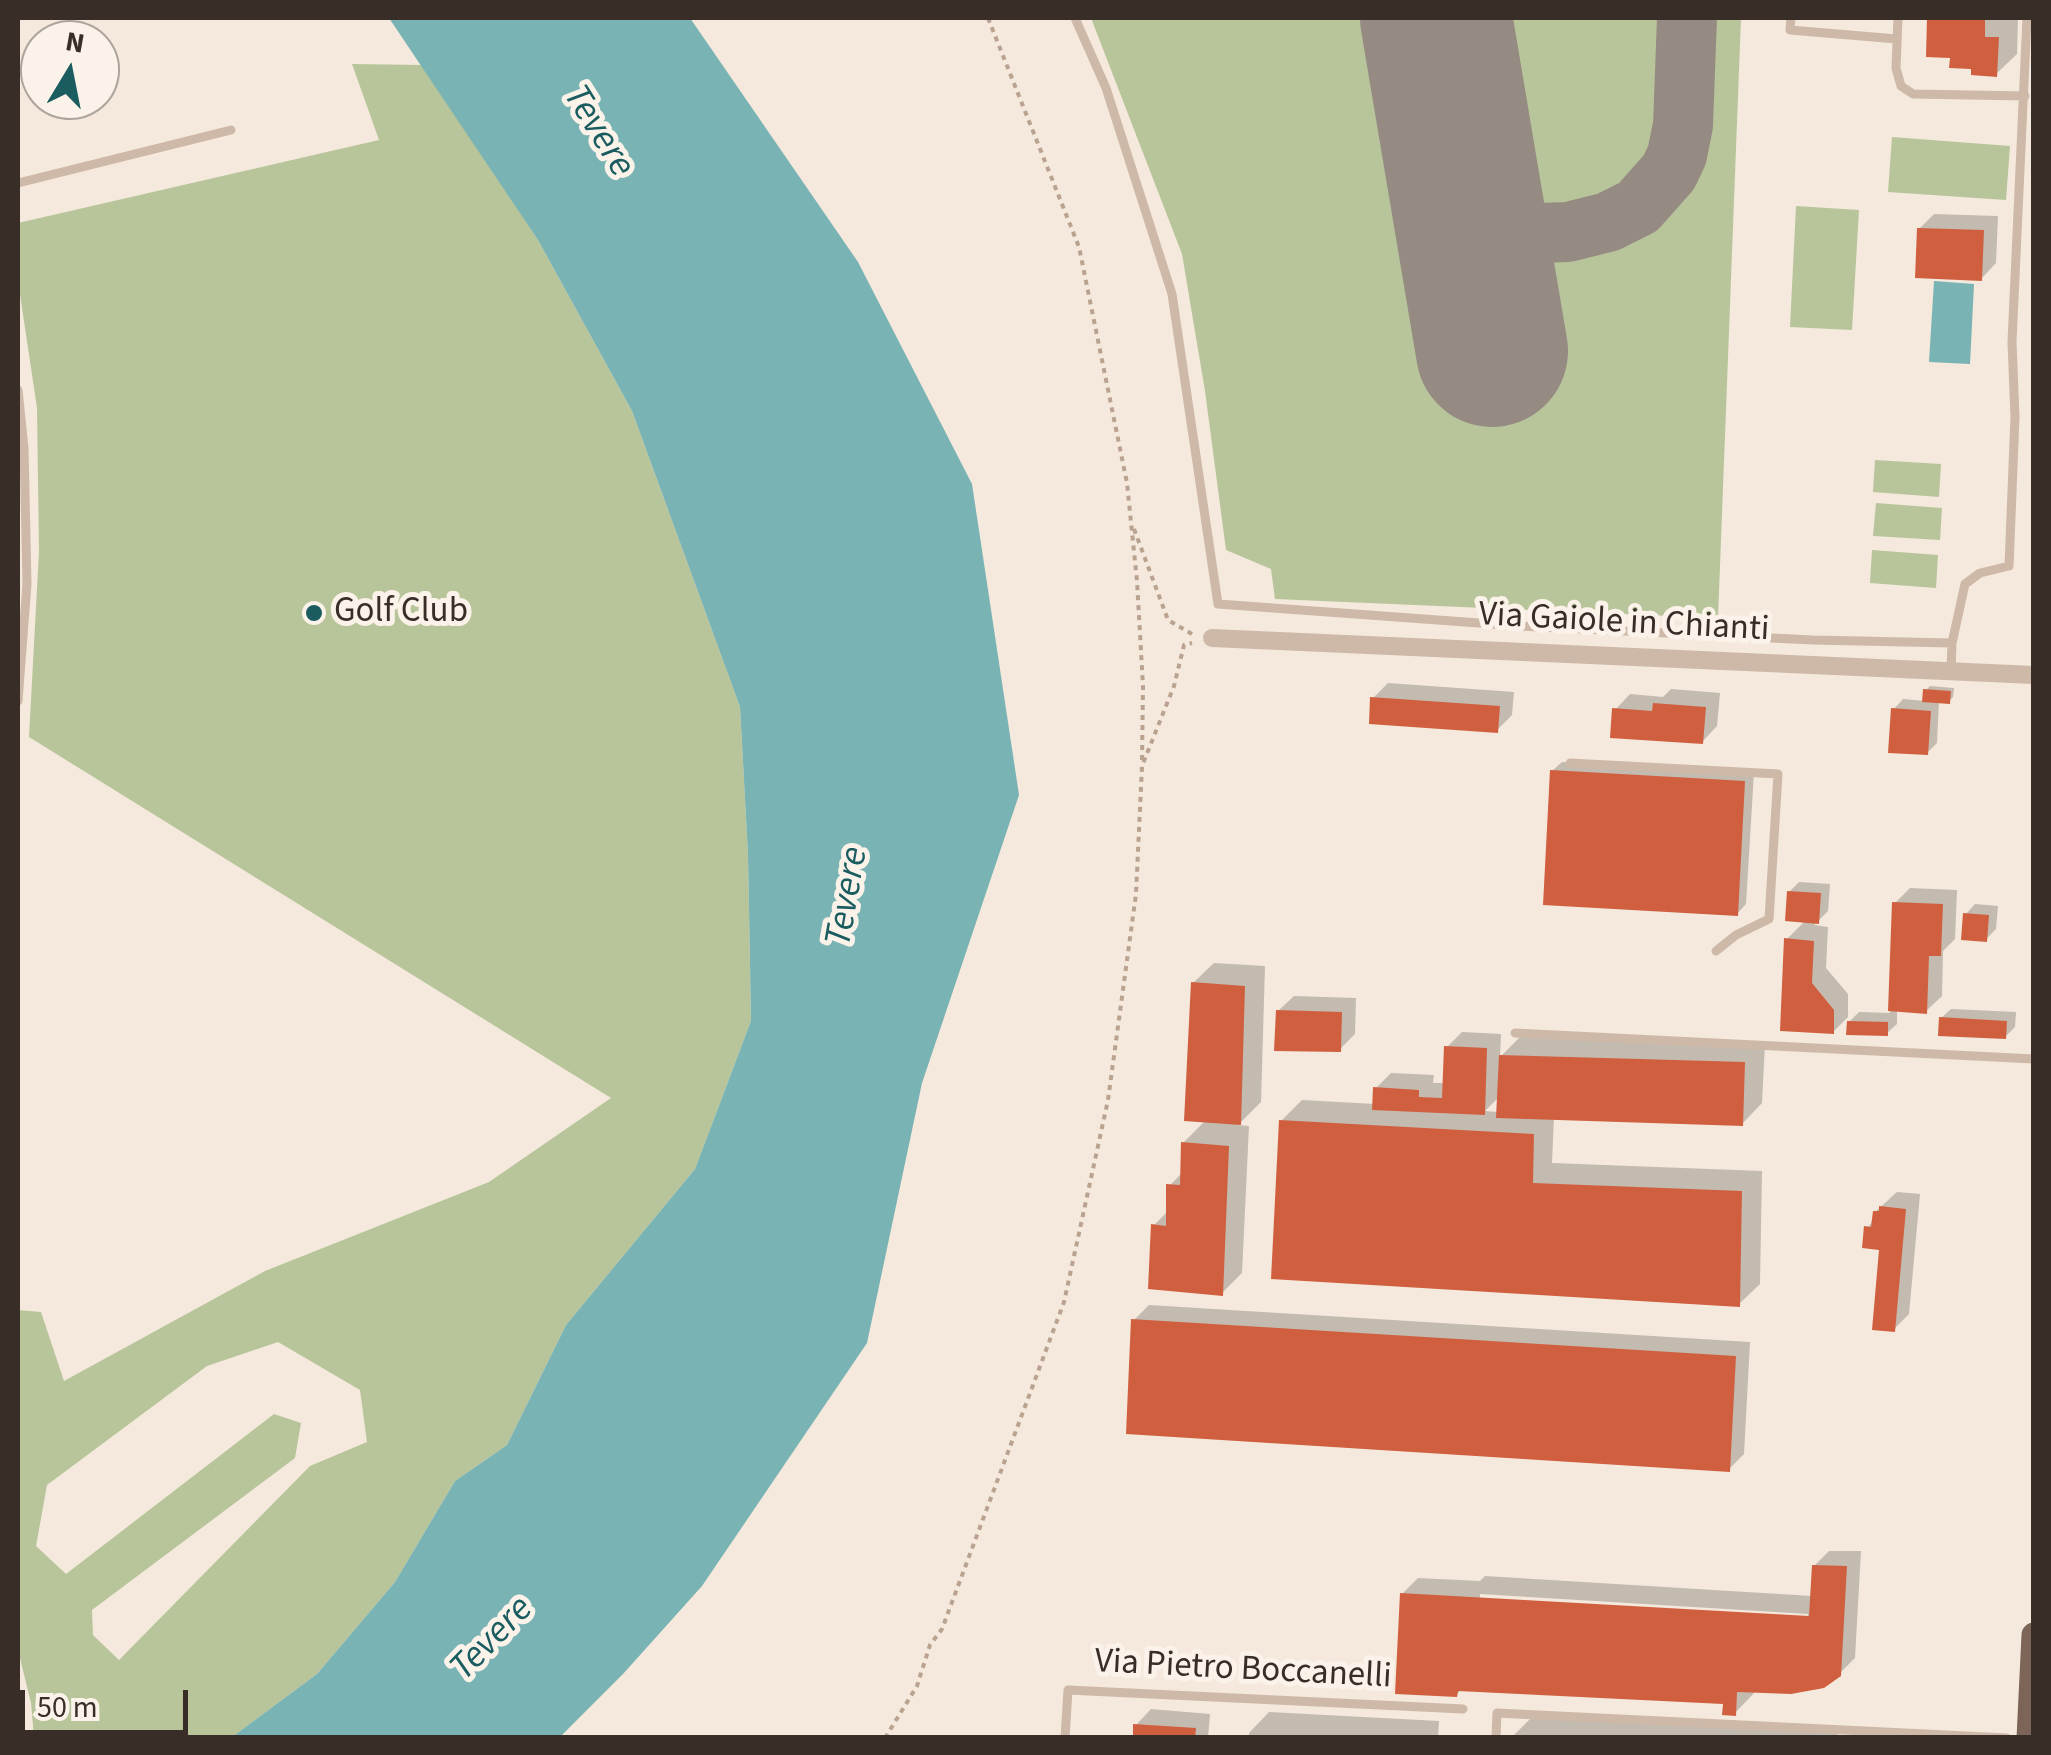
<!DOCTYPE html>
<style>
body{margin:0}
#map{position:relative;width:2051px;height:1755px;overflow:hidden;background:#f4e9dc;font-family:"Source Sans 3",sans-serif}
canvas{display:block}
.frame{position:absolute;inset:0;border:20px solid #392d28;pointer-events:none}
.north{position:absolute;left:20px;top:20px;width:100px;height:100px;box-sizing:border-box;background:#fbf3e9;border:2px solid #ada49c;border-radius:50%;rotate:10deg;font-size:28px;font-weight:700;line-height:40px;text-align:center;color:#392d28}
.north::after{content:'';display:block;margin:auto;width:35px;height:45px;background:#1a5c5f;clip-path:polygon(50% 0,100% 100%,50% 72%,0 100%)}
.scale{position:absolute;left:20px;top:1690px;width:168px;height:45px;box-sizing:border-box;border:5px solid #392d28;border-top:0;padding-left:12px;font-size:30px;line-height:35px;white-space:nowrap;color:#392d28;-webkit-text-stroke:8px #fbf3e9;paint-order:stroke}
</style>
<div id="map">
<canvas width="2051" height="1755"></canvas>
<div class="frame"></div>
<div class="north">N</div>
<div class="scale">50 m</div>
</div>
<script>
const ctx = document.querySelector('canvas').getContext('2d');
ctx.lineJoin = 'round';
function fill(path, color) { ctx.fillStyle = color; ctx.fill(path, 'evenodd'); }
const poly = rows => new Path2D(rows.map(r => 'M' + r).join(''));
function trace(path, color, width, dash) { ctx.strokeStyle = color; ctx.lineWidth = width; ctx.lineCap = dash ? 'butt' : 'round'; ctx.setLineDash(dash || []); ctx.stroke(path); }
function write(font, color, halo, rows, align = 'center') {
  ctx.font = font + ' "Source Sans 3",sans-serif'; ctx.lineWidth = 10; ctx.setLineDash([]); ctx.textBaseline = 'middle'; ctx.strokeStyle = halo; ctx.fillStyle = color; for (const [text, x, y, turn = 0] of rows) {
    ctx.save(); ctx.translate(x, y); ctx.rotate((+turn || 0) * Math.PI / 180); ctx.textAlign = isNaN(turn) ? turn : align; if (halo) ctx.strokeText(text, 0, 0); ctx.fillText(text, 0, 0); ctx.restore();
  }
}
fill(poly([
 [1091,18,1378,18,1442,382,1552,366,1535,277,1543,259,1616,240,1647,226,1672,204,1686,184,1702,147,1707,18,1741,18,1718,618,1275,599,1271,569,1226,550,1205,391,1182,254],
 [1488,18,1666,18,1663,107,1659,141,1644,169,1628,185,1574,205,1544,204,1529,199,1517,187],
 [352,64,423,65,538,240,632,411,740,707,748,854,751,1021,695,1169,566,1325,507,1445,455,1481,395,1582,317,1674,232,1737,34,1737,31,1703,18,1650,18,1310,41,1312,64,1381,265,1271,489,1182,611,1098,29,737,39,551,37,408,18,281,18,223,379,140],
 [278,1342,360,1390,367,1442,310,1466,119,1660,93,1635,92,1610,295,1458,301,1423,274,1414,66,1574,36,1546,47,1485,207,1366],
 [1892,137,2010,146,2006,200,1888,192],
 [1796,206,1859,210,1852,330,1790,327],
 [1875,460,1941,464,1939,497,1873,492],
 [1876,503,1942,508,1940,540,1873,536],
 [1872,550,1938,555,1936,588,1870,583]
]), '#b8c59b');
fill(poly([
 [389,18,690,18,858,262,972,484,1019,795,922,1083,867,1343,702,1586,623,1674,560,1737,232,1737,317,1674,395,1582,455,1481,507,1445,566,1325,695,1169,751,1021,748,854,740,707,632,411,538,240],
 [1934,281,1974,284,1970,364,1929,362]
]), '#79b3b4');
fill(poly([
 [1930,18,2018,18,2017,54,1996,74,1952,56,1929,55],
 [1934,214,1998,216,1996,263,1981,279,1919,229],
 [1388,683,1514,692,1512,715,1497,730,1373,698],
 [1930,686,1954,688,1953,697,1949,701,1939,701,1937,743,1927,753,1894,709,1903,699,1925,701,1926,690],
 [1671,689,1720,693,1717,726,1702,742,1615,710,1630,694,1663,697],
 [1562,762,1754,772,1746,904,1737,914,1552,771],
 [1799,882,1830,884,1828,911,1814,925,1828,927,1826,968,1848,994,1848,1017,1833,1032,1787,939,1806,920,1789,892],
 [1910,888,1957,890,1955,939,1943,951,1942,996,1926,1011,1897,1009,1897,1024,1887,1033,1849,1022,1859,1012,1890,1013,1895,903],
 [1975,904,1998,906,1996,929,1986,939,1966,914],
 [1214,963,1265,966,1261,1102,1238,1125,1249,1126,1242,1273,1222,1293,1154,1225,1169,1210,1169,1186,1183,1172,1183,1143,1206,1120,1193,983],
 [1294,996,1356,998,1355,1034,1340,1049,1278,1011],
 [1951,1009,2016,1012,2015,1027,2005,1037,1941,1018],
 [1462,1032,1501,1034,1500,1057,1522,1035,1765,1043,1762,1103,1742,1124,1554,1117,1552,1163,1762,1171,1760,1284,1739,1304,1281,1121,1302,1100,1375,1104,1376,1088,1391,1073,1434,1075,1433,1083,1445,1083,1447,1047],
 [1499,1097,1499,1112,1485,1111],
 [1897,1192,1920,1194,1909,1314,1894,1329,1882,1248,1867,1228,1874,1220,1875,1212],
 [1149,1305,1750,1342,1744,1454,1729,1469,1134,1320],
 [1829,1551,1861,1551,1855,1658,1839,1674,1755,1692,1735,1713,1726,1702,1462,1689,1456,1695,1402,1594,1418,1578,1480,1581,1485,1576,1812,1596,1814,1566],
 [1480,1594,1808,1614,1808,1619,1480,1599],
 [1151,1709,1210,1714,1208,1738,1135,1738,1136,1725],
 [1269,1712,1439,1721,1438,1738,1249,1738,1249,1733],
 [1532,1717,1838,1731,1838,1738,1511,1738]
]), '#0003');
trace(poly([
 [1465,187,1486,218,1505,229,1537,233,1568,232,1608,222,1638,207,1669,172,1677,155,1683,125,1687,18]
]), '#968b82', 60);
trace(poly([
 [1436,18,1492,351]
]), '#968b82', 152);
fill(poly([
 [1927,18,1985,18,1985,37,1999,37,1997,77,1971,75,1971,69,1949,68,1950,58,1926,57],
 [1917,228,1984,230,1982,281,1915,278],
 [1923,689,1951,691,1950,704,1922,702],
 [1370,697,1500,706,1498,733,1369,724],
 [1653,703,1706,707,1703,744,1610,738,1612,708,1652,711],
 [1891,708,1931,711,1928,755,1888,753],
 [1550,770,1745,781,1738,916,1543,905],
 [1787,891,1821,893,1819,924,1785,921],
 [1892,902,1943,904,1941,956,1929,956,1927,1014,1888,1011],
 [1963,913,1989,915,1987,942,1961,940],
 [1784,938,1814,941,1812,983,1834,1010,1834,1034,1780,1031],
 [1191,982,1245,986,1241,1125,1184,1121],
 [1276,1010,1342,1012,1341,1052,1274,1051],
 [1939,1017,2007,1021,2006,1039,1938,1036],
 [1847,1021,1888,1022,1888,1036,1846,1035],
 [1444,1046,1487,1048,1485,1115,1372,1110,1373,1087,1419,1090,1419,1097,1442,1098],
 [1499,1055,1745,1062,1743,1126,1496,1118],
 [1279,1120,1534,1134,1533,1183,1742,1191,1740,1307,1271,1279],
 [1181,1142,1229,1146,1223,1296,1148,1289,1151,1224,1166,1226,1166,1184,1180,1185],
 [1879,1206,1906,1209,1895,1332,1872,1330,1879,1250,1862,1248,1864,1226,1871,1227,1873,1211,1879,1211],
 [1131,1319,1736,1356,1730,1472,1126,1434],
 [1812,1565,1847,1566,1841,1676,1824,1688,1791,1694,1737,1692,1736,1716,1722,1715,1723,1704,1458,1691,1457,1697,1395,1694,1400,1593,1809,1616],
 [1133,1724,1196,1728,1195,1738,1133,1738]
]), '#d05f3f');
trace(poly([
 [988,18,1079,247,1127,483,1137,581,1143,686,1142,762],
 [1134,529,1168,620,1192,634],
 [885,1738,917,1686,930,1645,942,1629,1064,1302,1108,1100,1136,894,1142,766,1174,686,1184,645,1192,643]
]), '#baa291', 4, [5, 5]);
trace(poly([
 [1075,18,1106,88,1172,294,1218,604,1520,626,1813,640,1952,643],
 [1791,18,1790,30,1897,39],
 [1898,18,1896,68,1901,86,1913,94,2025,96],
 [18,183,231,130],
 [18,390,24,448,27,584,18,701],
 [1951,671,1952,643,1965,584,1980,573,2009,566,2015,417,2012,342,2027,18],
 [1570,763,1778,774,1769,919,1736,935,1716,951],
 [1515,1033,2034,1059],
 [1065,1738,1068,1690,1463,1709],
 [1496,1738,1497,1713,2007,1738]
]), '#ceb8a7', 9);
trace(poly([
 [1212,638,2034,675]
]), '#ceb8a7', 18);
trace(poly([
 [2029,1738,2034,1635]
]), '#7d6458', 25);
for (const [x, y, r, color] of [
 [314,613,10,"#1a5c5f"]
]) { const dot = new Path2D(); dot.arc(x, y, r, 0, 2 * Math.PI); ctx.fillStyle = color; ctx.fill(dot); trace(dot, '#fbf3e9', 4); }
write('35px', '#392d28', '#fbf3e9', [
 ["Golf Club",334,613]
], 'left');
write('35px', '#392d28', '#fbf3e9', [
 ["Via Gaiole in Chianti",1624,624,3],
 ["Via Pietro Boccanelli",1243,1671,3]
]);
write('italic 38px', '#1a5c5f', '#fbf3e9', [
 ["Tevere",597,132,58],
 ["Tevere",849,897,-80],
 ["Tevere",493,1640,-46]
]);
</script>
